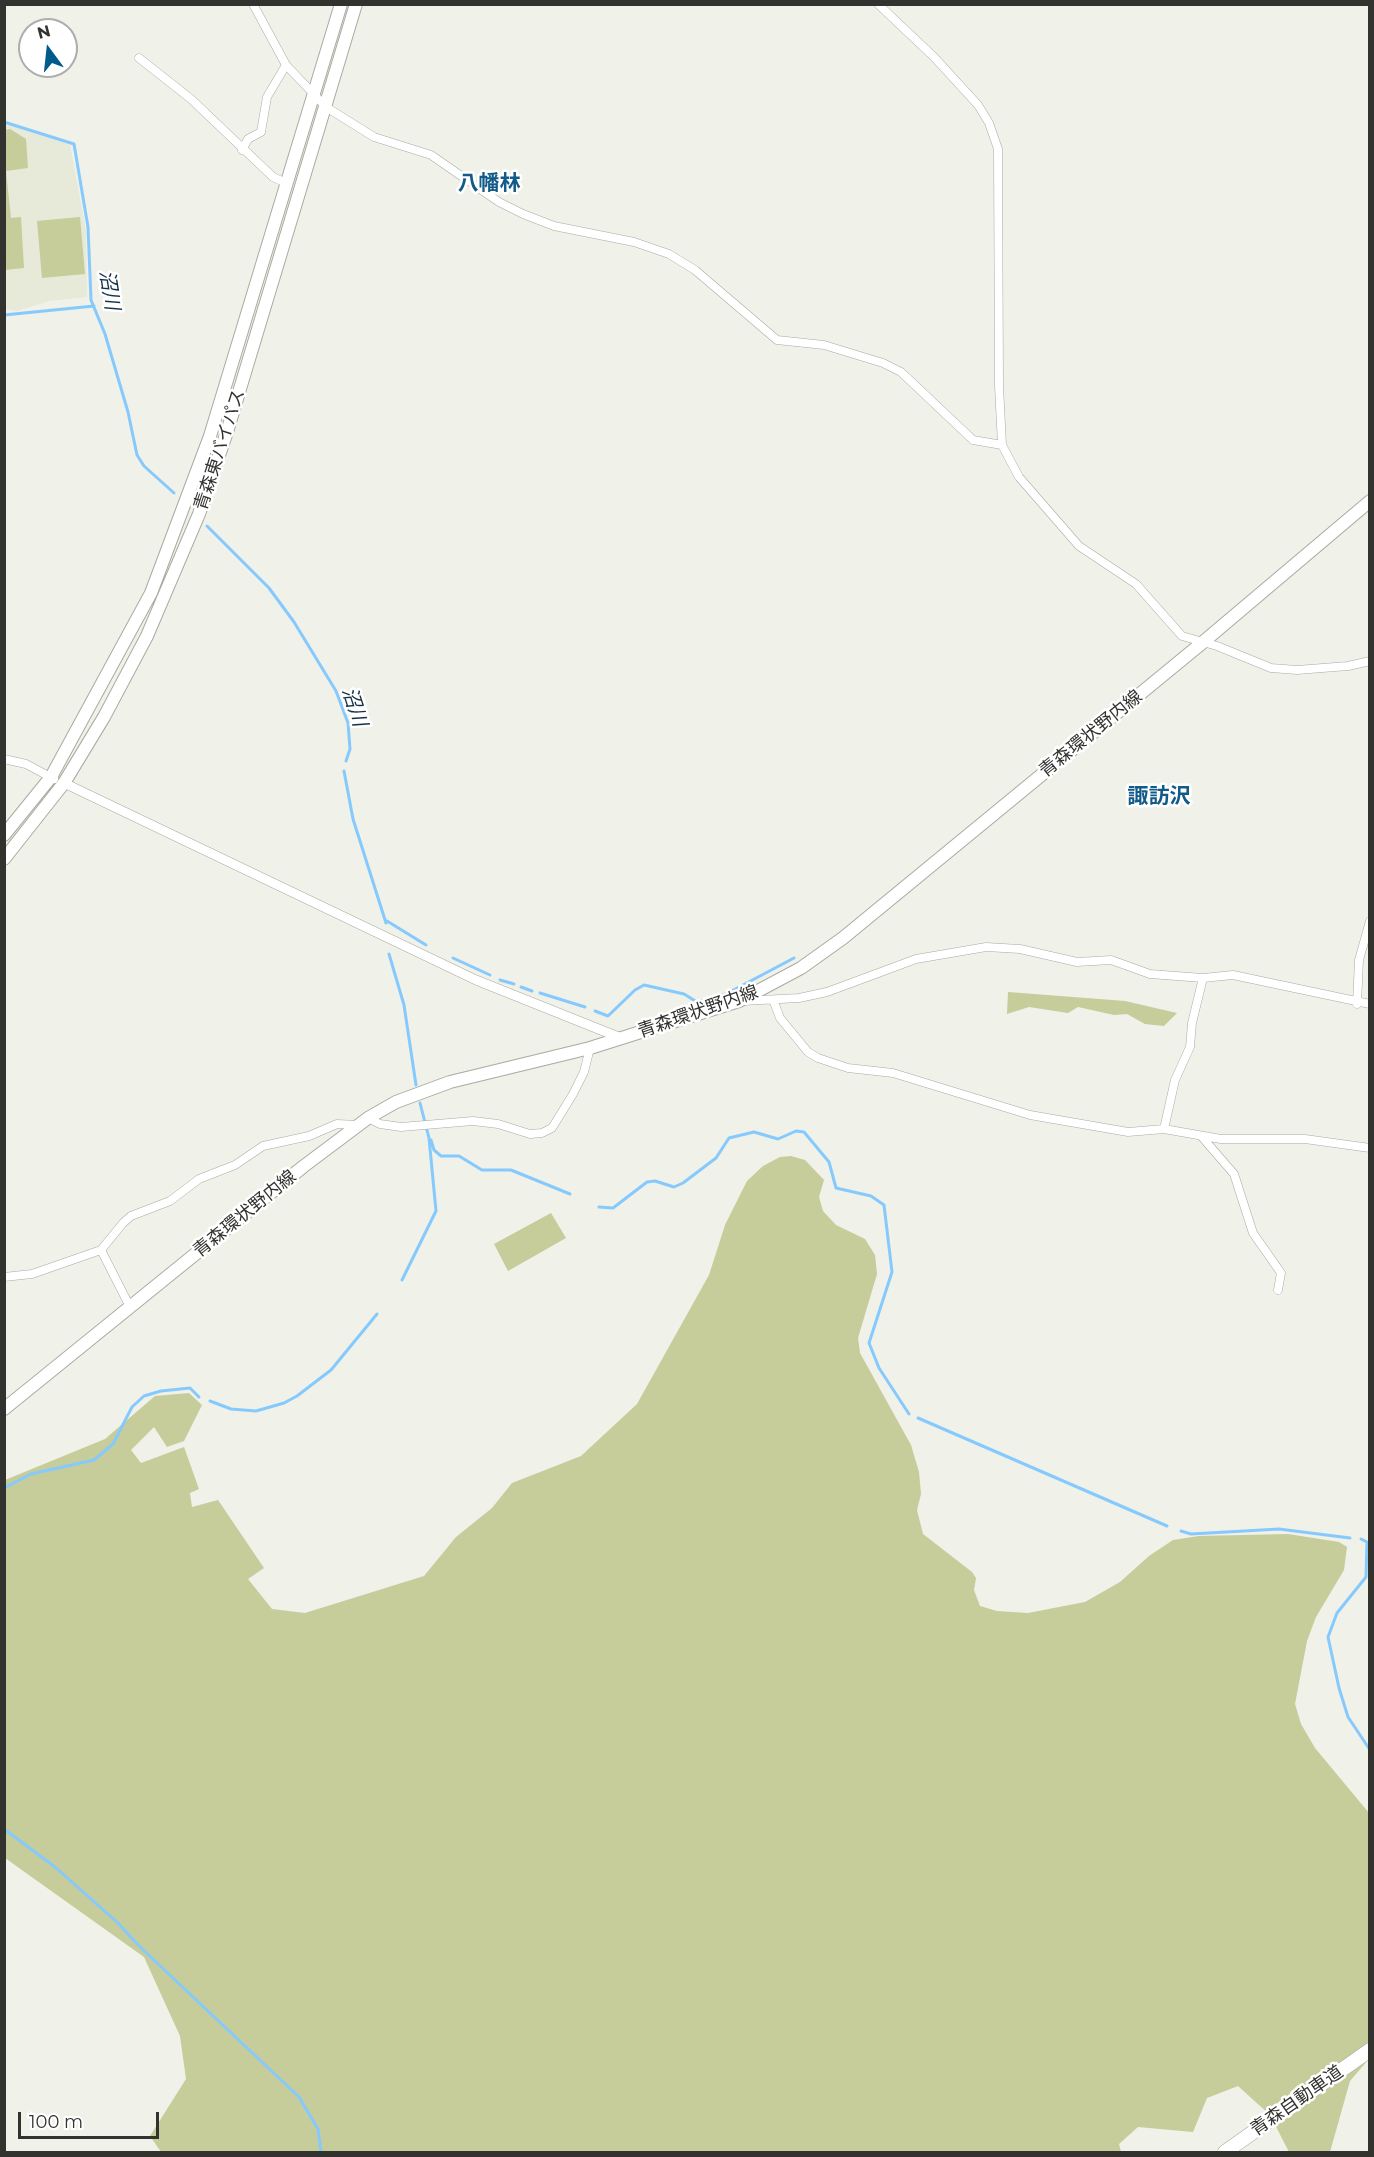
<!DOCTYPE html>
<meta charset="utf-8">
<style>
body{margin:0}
#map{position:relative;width:1374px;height:2157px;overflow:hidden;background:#f0f1e9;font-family:Montserrat,sans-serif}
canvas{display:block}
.frame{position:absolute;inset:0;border:6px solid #32322f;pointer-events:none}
.north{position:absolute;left:18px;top:18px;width:60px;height:60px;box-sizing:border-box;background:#fff;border:2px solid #adadac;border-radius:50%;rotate:345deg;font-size:16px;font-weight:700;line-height:24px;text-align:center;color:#32322f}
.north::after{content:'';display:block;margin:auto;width:21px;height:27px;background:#005b8c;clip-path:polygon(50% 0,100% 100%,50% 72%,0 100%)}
.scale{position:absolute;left:18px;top:2112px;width:141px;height:27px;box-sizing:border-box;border:3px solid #32322f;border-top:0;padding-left:8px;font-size:18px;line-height:21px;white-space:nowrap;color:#32322f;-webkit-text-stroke:4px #fff;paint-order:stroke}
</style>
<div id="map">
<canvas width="1374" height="2157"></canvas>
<div class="frame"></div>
<div class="north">N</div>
<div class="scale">100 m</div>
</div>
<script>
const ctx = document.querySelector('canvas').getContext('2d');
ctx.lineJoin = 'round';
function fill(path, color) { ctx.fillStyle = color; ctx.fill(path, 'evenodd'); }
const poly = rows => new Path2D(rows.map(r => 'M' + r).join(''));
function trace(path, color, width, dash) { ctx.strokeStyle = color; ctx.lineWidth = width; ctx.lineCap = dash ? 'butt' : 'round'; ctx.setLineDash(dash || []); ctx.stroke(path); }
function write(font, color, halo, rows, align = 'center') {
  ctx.font = font + ' Montserrat,"Noto Sans JP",sans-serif'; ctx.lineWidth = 5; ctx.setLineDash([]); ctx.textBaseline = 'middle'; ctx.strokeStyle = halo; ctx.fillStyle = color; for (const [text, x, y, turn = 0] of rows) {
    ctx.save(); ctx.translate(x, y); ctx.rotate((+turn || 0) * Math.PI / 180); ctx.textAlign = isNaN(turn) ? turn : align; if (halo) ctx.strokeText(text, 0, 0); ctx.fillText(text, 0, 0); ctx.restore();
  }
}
fill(poly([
 [12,125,70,144,86,230,87,297,49,301,17,311,5,309,4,126]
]), '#e7e9d9');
fill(poly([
 [10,129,26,139,28,168,6,171,11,218,21,217,24,268,5,270,4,130],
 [80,217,85,274,42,278,37,221],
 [1008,992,1125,1001,1177,1013,1164,1026,1145,1024,1127,1014,1114,1015,1078,1007,1068,1013,1029,1007,1007,1014],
 [791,1156,805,1160,824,1180,819,1197,823,1211,836,1225,865,1239,875,1255,877,1274,858,1338,860,1353,911,1445,919,1472,921,1494,917,1510,923,1534,972,1572,976,1578,974,1590,980,1606,997,1611,1028,1613,1085,1602,1120,1582,1149,1556,1173,1540,1199,1536,1288,1534,1339,1542,1347,1547,1344,1570,1316,1617,1307,1641,1295,1704,1301,1724,1315,1748,1369,1813,1369,2059,1350,2081,1330,2152,1289,2152,1270,2115,1238,2086,1207,2098,1193,2132,1138,2127,1119,2144,1121,2152,161,2152,150,2136,186,2079,180,2036,144,1957,5,1858,5,1480,105,1439,155,1396,189,1393,202,1405,184,1441,167,1447,154,1427,131,1450,141,1463,184,1447,199,1489,190,1493,192,1507,218,1500,264,1568,248,1579,272,1609,305,1613,424,1576,456,1537,492,1508,512,1483,581,1456,637,1404,709,1275,725,1225,747,1181,763,1166,780,1157],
 [551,1213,566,1238,508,1271,494,1244]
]), '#c6cc9a');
trace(poly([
 [4,122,74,144,88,227,91,300,105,334,128,412,137,455,144,466,174,493],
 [4,315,94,306],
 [207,526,269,588,294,622,336,691,348,723,350,749,346,761],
 [344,771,353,819,386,923],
 [387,921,426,945],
 [389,954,404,1005,416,1085],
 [453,958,490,975],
 [500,980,514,984],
 [521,987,532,991],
 [540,993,585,1007],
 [595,1011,608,1016,635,990,644,985,684,994,697,1002,726,994,794,958],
 [431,1140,434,1150,441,1156,459,1156,482,1170,511,1170,570,1194],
 [599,1207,613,1208,647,1182,655,1181,674,1187,683,1183,716,1158,729,1138,754,1132,778,1139,796,1131,804,1132,829,1162,836,1188,871,1196,884,1205,892,1272,869,1343,879,1368,909,1414],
 [402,1280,436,1211,429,1138,420,1103],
 [210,1401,231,1409,256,1411,284,1403,297,1396,331,1370,377,1314],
 [918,1418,1167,1526],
 [4,1488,31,1474,94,1460,113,1444,132,1407,144,1396,161,1391,190,1388,199,1397],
 [1181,1531,1191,1534,1279,1529,1350,1538],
 [1361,1539,1367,1542,1366,1577,1337,1613,1328,1637,1339,1688,1348,1717,1370,1750],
 [4,1829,55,1867,118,1923,138,1945,299,2097,318,2129,321,2152]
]), '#86cafd', 3);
const minor = poly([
 [253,4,286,65,326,107,374,137,431,155,499,202,523,214,554,226,634,242,669,254,695,270,777,340,824,345,883,363,901,372,973,440,1002,445],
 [878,4,934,57,978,105,989,123,998,149,999,386,1002,445,1019,477,1079,546,1136,584,1182,636,1217,646,1271,668,1297,670,1348,666,1370,661],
 [139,58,191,99,273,177,286,183],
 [242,150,248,139,261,132,267,97,286,65],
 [4,759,26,764,54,779],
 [742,1001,799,998,827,992,916,959,986,947,1020,949,1077,962,1111,960,1150,974,1203,978,1233,975,1370,1004],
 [774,1002,780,1018,808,1052,818,1058,848,1068,893,1073,1030,1115,1128,1132,1164,1129,1221,1139,1305,1139,1370,1148],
 [1357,1004,1359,960,1370,921],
 [368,1118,380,1124,401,1127,473,1121,498,1124,530,1134,542,1133,552,1128,573,1094,584,1072,590,1048],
 [1164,1129,1175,1080,1190,1047,1192,1023,1203,978],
 [1202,1137,1234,1174,1253,1233,1281,1273,1278,1290],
 [101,1250,130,1307],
 [4,1277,32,1274,101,1250,123,1223,131,1216,170,1201,199,1179,235,1165,263,1146,309,1136,337,1124,358,1125]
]);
const tertiary = poly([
 [64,783,476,980,621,1038]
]);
const primary = poly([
 [4,1409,304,1166,368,1118,396,1102,450,1082,590,1048,739,1001,801,968,843,938,1202,643,1370,501]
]);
const trunk = poly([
 [4,835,51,777,151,593,210,436,341,4],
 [4,859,64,783,104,717,147,636,199,514,227,432,356,4]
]);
const motorway = poly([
 [1225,2152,1370,2050]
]);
trace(minor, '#a9aaa2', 9);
trace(tertiary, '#a9aaa2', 10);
trace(primary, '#a9aaa2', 14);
trace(trunk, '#a9aaa2', 14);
trace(motorway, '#a9aaa2', 15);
trace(minor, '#fff', 8);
trace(tertiary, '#fff', 9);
trace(primary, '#fff', 12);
trace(trunk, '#fff', 12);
trace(motorway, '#fff', 14);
write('18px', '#32322f', '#fff', [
 ["青森東バイパス",220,450,-72],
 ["青森環状野内線",1091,734,-39],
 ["青森環状野内線",698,1012,-19],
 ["青森環状野内線",245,1214,-39],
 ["青森自動車道",1297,2101,-35]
]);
write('italic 20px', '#153348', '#fff', [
 ["沼川",109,290,81],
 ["沼川",354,707,72]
]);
write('bold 21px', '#125b89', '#fff', [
 ["八幡林",489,184],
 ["諏訪沢",1159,797]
]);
</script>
